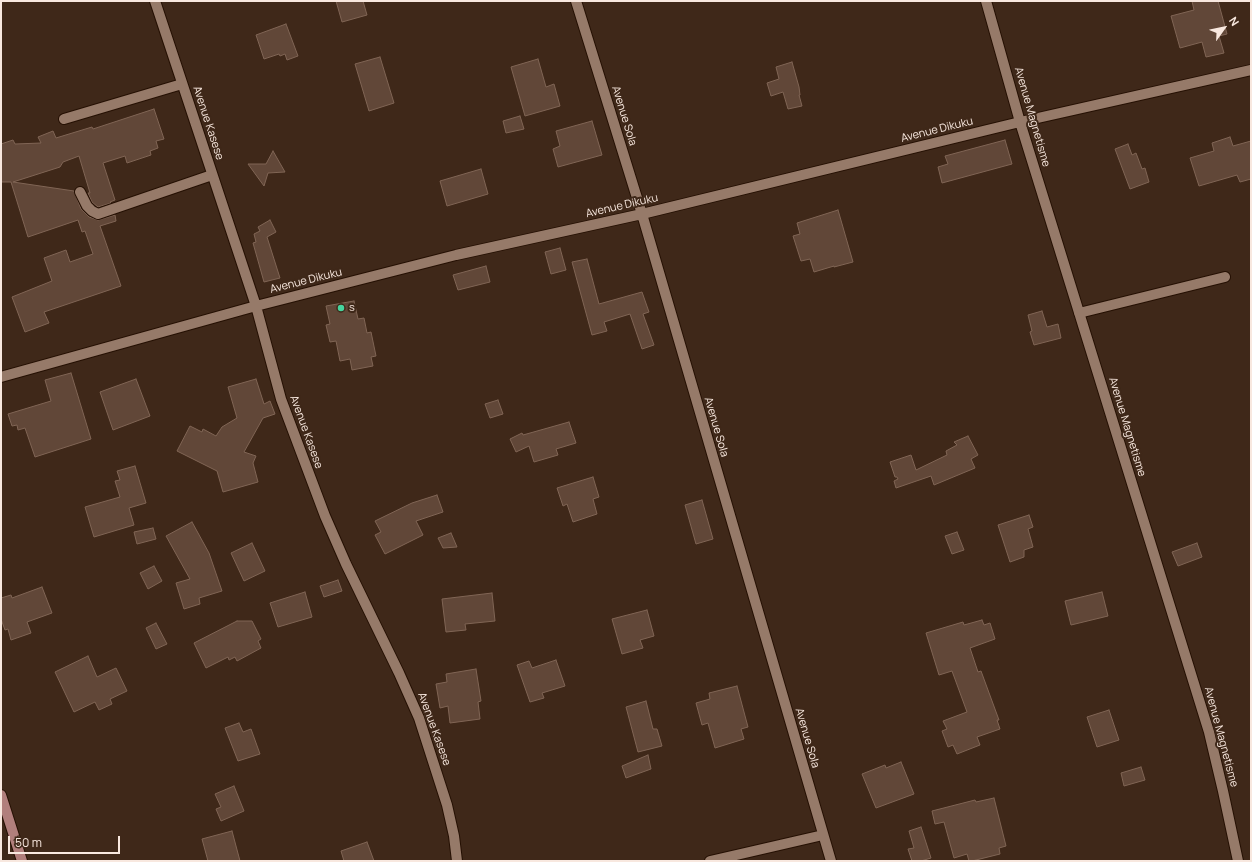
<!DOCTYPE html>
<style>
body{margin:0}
#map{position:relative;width:1252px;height:862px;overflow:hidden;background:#3f2819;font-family:Manrope,sans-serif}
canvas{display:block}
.frame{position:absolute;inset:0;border:2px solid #f8e8df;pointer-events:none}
.north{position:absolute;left:1204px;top:8px;width:40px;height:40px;-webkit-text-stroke:3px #3f2819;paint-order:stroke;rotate:57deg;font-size:11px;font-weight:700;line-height:16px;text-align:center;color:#f8e8df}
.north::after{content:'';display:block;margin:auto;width:14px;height:18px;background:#f8e8df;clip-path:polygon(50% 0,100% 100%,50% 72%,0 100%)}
.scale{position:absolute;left:8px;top:836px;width:112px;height:18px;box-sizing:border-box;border:2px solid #f8e8df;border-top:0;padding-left:5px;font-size:12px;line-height:14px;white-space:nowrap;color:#f8e8df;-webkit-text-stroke:3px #3f2819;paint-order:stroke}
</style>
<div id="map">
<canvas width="1252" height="862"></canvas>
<div class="frame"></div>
<div class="north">N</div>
<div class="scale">50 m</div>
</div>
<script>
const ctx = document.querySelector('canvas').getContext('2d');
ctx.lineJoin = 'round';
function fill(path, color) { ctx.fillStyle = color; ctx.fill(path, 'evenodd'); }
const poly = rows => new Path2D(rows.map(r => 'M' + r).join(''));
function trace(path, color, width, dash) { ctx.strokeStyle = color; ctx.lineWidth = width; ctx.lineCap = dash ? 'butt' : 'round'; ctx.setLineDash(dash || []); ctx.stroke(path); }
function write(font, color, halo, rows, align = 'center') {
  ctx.font = font + ' Manrope,sans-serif'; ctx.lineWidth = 4; ctx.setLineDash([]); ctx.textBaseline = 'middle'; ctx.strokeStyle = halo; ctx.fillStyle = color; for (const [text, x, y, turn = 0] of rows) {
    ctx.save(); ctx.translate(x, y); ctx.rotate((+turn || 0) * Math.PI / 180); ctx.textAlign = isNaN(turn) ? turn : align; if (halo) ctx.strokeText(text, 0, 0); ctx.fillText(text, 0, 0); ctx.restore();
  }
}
const building = poly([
 [336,1,363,1,367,15,342,22,336,1],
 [1192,1,1218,1,1227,34,1219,36,1224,53,1206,57,1202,42,1180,48,1171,16,1194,10,1192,1],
 [286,24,298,56,287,60,285,54,280,56,279,54,264,59,256,35,286,24],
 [380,57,394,103,369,111,355,64,380,57],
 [538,59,546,87,554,84,560,106,525,116,511,67,538,59],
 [792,62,799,87,800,95,799,95,802,106,788,109,783,92,771,96,767,83,779,79,776,67,792,62],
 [154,109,164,139,156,141,158,148,150,151,151,155,127,163,125,156,103,163,115,200,110,202,111,203,98,207,92,202,88,193,90,193,79,156,63,162,60,167,13,182,74,191,81,209,89,217,98,220,115,215,116,221,100,226,121,286,44,312,49,323,25,332,12,297,52,281,44,258,66,250,70,262,93,254,85,231,82,232,78,220,28,237,11,182,1,182,1,144,13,140,15,144,41,143,38,137,53,131,56,138,92,127,93,129,154,109],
 [520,116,524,129,506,133,503,121,520,116],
 [592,121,602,155,558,167,553,149,560,146,556,131,592,121],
 [1230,137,1233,146,1251,141,1251,179,1240,182,1237,175,1199,186,1190,158,1214,151,1212,143,1230,137],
 [1005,140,1012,164,942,183,938,167,948,164,945,156,1005,140],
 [1128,144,1132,155,1136,153,1142,169,1145,168,1149,182,1130,189,1115,149,1128,144],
 [273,151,285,172,268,173,264,186,248,164,266,164,273,151],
 [481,169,488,194,447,206,440,181,481,169],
 [838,210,853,262,834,267,834,266,814,272,810,259,801,261,793,236,800,234,797,223,838,210],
 [270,220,276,232,267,237,280,278,264,282,253,243,256,242,254,234,260,231,258,227,270,220],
 [560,248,566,270,551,274,545,252,560,248],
 [587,259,599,304,642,292,649,312,643,314,654,345,642,349,630,314,604,322,607,331,592,335,572,262,587,259],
 [486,266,490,282,458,290,453,275,486,266],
 [354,301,358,319,364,318,367,333,371,332,376,356,371,357,373,366,352,370,350,359,340,361,336,341,330,342,326,325,330,324,326,306,354,301],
 [1042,311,1047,327,1058,324,1061,338,1034,345,1030,332,1032,331,1028,315,1042,311],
 [71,373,91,439,35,457,25,428,18,430,17,425,12,426,8,414,51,401,45,380,71,373],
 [136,379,150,416,113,430,100,392,136,379],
 [256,379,264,404,270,401,275,414,263,418,244,452,256,456,253,463,258,482,223,492,217,471,177,451,190,426,202,432,203,429,216,436,222,427,237,418,228,387,256,379],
 [498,400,503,414,490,418,485,404,498,400],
 [569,422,576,443,556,449,558,455,534,462,529,446,516,452,510,439,522,433,523,435,569,422],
 [968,436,978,455,971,459,975,468,934,485,931,476,896,488,894,481,898,479,897,477,895,477,890,462,911,455,916,470,947,455,946,451,957,445,954,442,968,436],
 [135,466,146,503,129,508,134,525,94,537,85,507,120,497,115,481,120,480,117,471,135,466],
 [593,477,599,497,593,499,597,514,573,522,567,504,563,506,557,488,593,477],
 [437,495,443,512,416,521,423,535,385,554,375,535,381,532,375,521,412,503,437,495],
 [702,500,713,539,696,544,685,505,702,500],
 [1029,515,1033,527,1028,529,1033,547,1024,550,1024,557,1010,562,998,525,1029,515],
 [192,522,209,553,222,591,199,598,200,604,184,609,176,583,190,579,166,536,192,522],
 [153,528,156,539,137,544,134,532,153,528],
 [957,532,964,550,952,554,945,536,957,532],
 [451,533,457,547,443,548,438,538,451,533],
 [252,543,265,571,244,581,231,553,252,543],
 [1197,543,1202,557,1178,566,1172,552,1197,543],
 [154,566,162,581,148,589,140,573,154,566],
 [338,580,342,591,324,597,320,586,338,580],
 [42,587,52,613,27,622,31,633,11,640,8,629,5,630,1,619,1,598,11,595,12,598,42,587],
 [305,592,312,617,278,627,270,603,305,592],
 [1102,592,1108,616,1071,625,1065,601,1102,592],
 [492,593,495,621,465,624,466,630,446,632,442,599,492,593],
 [647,610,654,636,640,640,643,648,622,654,612,619,647,610],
 [982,620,984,625,990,623,995,639,970,648,978,672,981,671,999,720,997,720,1000,729,977,737,980,745,957,754,953,745,948,747,942,731,947,729,943,721,967,712,952,671,939,675,926,633,963,622,964,625,982,620],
 [237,621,252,621,261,639,258,641,261,648,237,661,235,657,229,660,228,657,206,668,194,643,237,621],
 [156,623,167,644,156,649,146,628,156,623],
 [88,656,97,677,116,668,127,691,110,699,112,704,99,710,95,702,74,712,55,672,88,656],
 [556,660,565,686,542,693,544,698,530,702,517,665,529,661,532,668,556,660],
 [476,669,481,701,478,702,480,719,450,723,448,706,440,708,436,684,447,682,446,674,476,669],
 [737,686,748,727,741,729,744,739,715,748,708,723,702,725,696,703,710,699,709,693,737,686],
 [646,701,653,729,657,729,662,746,638,752,626,707,646,701],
 [1109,710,1119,740,1097,747,1087,717,1109,710],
 [239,723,243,732,251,729,260,754,238,761,225,728,239,723],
 [648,755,651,769,626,778,622,766,648,755],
 [901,762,914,794,876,808,862,774,885,765,886,768,901,762],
 [1141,767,1145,780,1124,786,1121,773,1141,767],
 [234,786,244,811,221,821,216,809,221,807,215,794,234,786],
 [994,798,1006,846,999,848,1000,854,972,861,969,861,967,854,954,858,944,822,935,824,932,811,975,800,976,802,994,798],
 [921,827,931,858,921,861,912,861,908,849,914,848,909,831,921,827],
 [232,831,240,861,208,861,202,839,232,831],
 [367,842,374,861,344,861,341,851,367,842]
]);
fill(building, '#614738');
trace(building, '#806555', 1);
const street = poly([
 [155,1,256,306,281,399,325,516,346,564,399,673,419,718,447,805,454,836,457,861],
 [576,1,642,214,831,861],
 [986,1,1020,122,1209,732,1223,791,1238,861],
 [64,119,182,84],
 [80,192,87,206,92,211,98,214,212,175],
 [1079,313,1225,277],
 [1,377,256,306,456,255,642,214,1020,122,1251,70],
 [710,861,823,835]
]);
const secondary = poly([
 [1,795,22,861]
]);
trace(street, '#251003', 12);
trace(secondary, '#251003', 12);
trace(street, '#967a69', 10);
trace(secondary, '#b17f7c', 10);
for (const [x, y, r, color] of [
 [341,308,4,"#46d49e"]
]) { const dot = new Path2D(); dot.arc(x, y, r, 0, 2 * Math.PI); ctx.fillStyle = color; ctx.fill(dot); trace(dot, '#3f2819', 1.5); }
write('11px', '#f8e8df', '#3f2819', [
 ["Avenue Sola",624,116,73],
 ["Avenue Magnetisme",1032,117,74],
 ["Avenue Kasese",208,123,72],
 ["Avenue Dikuku",937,130,-14],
 ["Avenue Dikuku",622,206,-13],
 ["Avenue Dikuku",306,281,-14],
 ["Avenue Sola",716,427,74],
 ["Avenue Magnetisme",1127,427,73],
 ["Avenue Kasese",306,432,70],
 ["Avenue Kasese",434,729,70],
 ["Avenue Magnetisme",1221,737,75],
 ["Avenue Sola",807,738,74]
]);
write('11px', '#f8e8df', '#3f2819', [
 ["s",349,308]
], 'left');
</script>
